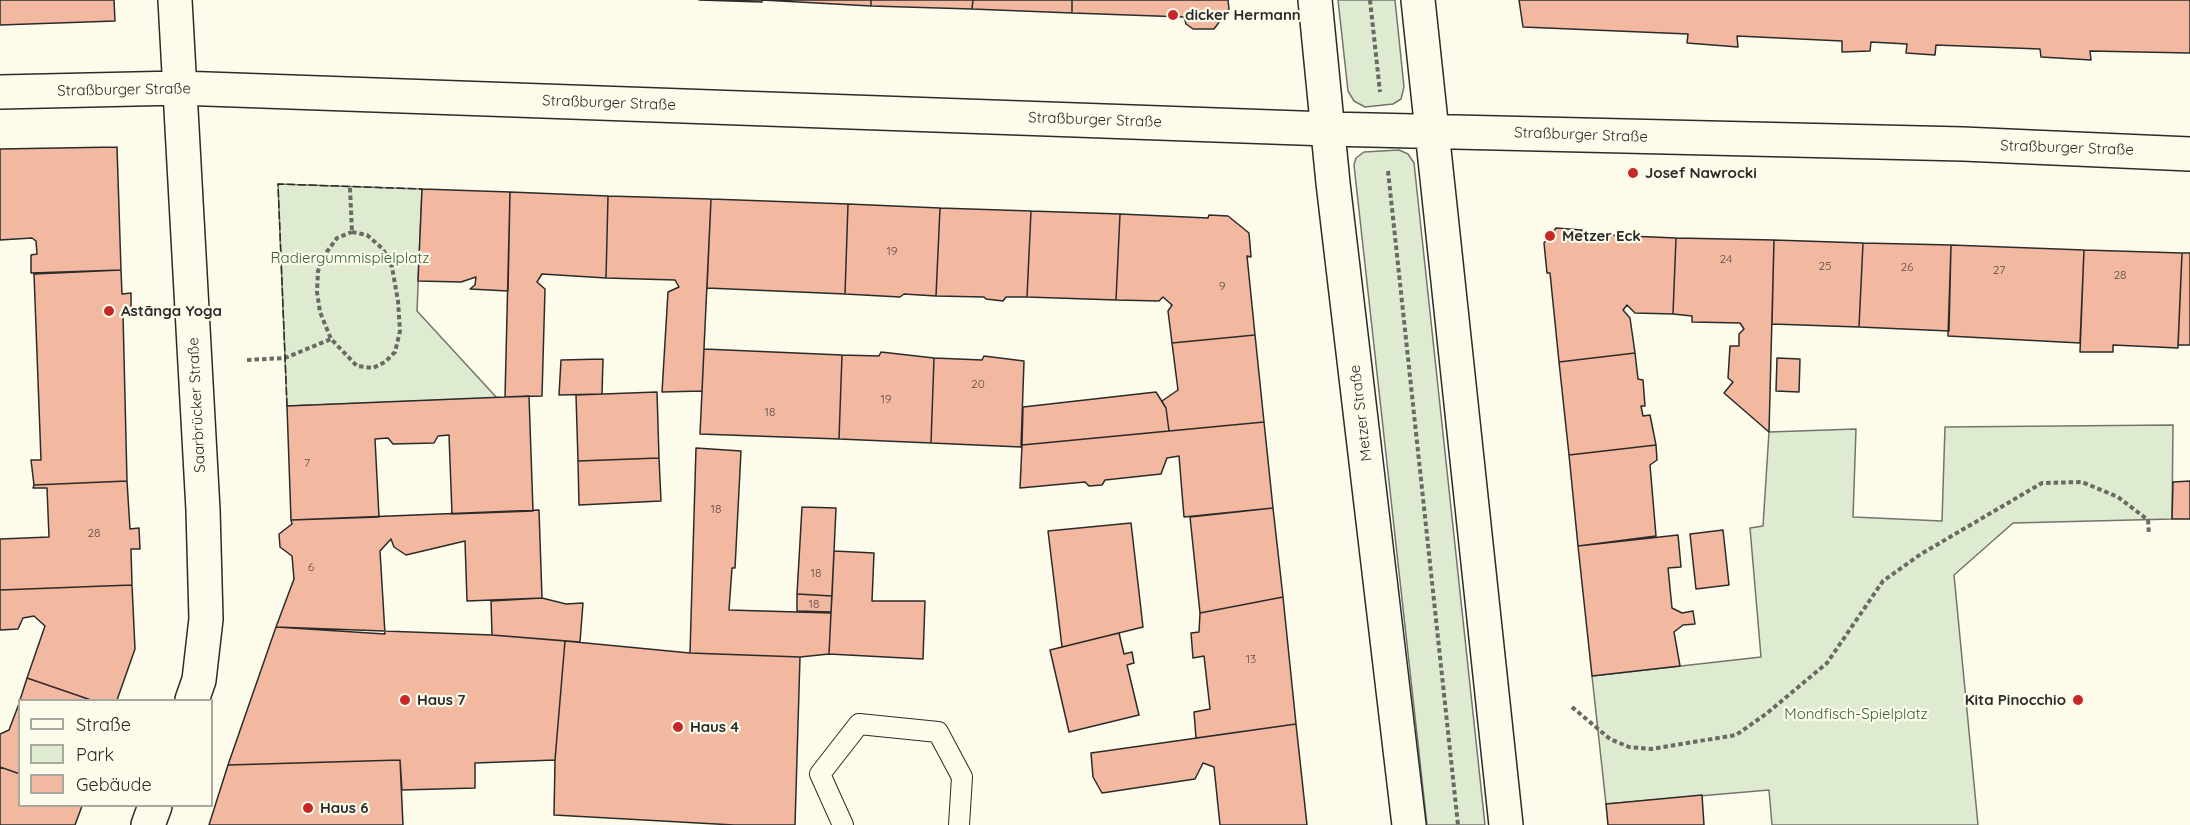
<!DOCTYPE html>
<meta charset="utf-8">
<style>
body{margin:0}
#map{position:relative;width:2190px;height:825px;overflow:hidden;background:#fdfbea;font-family:Quicksand,sans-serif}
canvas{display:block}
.legend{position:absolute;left:18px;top:699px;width:195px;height:108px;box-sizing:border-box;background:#fdfbea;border:2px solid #a9a89e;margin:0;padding:8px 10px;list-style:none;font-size:18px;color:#2b2b2b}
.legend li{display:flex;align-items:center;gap:12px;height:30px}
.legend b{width:30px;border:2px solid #a9a89e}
</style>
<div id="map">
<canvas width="2190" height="825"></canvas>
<ul class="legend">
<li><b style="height:8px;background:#fdfbea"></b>Straße</li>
<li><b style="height:16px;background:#deebd1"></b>Park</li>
<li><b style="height:16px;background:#f2b8a0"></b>Gebäude</li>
</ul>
</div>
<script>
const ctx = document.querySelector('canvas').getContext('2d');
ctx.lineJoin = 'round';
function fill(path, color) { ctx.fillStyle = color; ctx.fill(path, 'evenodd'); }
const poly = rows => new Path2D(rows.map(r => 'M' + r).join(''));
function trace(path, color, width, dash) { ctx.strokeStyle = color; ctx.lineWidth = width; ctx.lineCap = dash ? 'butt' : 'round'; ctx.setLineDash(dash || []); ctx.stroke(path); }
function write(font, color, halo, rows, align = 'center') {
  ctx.font = font + ' Quicksand,sans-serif'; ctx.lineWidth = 4.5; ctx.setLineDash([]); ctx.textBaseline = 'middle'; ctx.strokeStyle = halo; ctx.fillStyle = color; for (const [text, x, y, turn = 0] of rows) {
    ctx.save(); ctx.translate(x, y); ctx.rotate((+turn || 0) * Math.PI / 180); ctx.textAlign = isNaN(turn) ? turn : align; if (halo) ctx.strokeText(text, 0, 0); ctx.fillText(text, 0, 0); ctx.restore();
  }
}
const green = poly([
 [1338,0,1395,0,1404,87,1401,99,1393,104,1365,107,1354,101,1348,91,1338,0],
 [1399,150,1408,154,1414,163,1485,825,1427,825,1354,165,1356,158,1364,152,1399,150],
 [278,184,422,189,417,311,497,398,287,406,278,184],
 [2173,425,2172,519,2013,523,1954,575,1978,825,1772,825,1769,790,1606,804,1592,676,1761,657,1750,528,1763,526,1769,432,1856,429,1853,517,1942,521,1945,427,2173,425]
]);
fill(green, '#deebd1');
trace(green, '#74746e', 1.5);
const building = poly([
 [0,0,114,0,115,21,0,25,0,0],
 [699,0,762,0,762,2,699,0],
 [762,0,871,0,871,6,762,0],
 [871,0,973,0,972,9,871,6,871,0],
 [973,0,1072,0,1072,13,972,9,973,0],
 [1072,0,1228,0,1229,9,1214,29,1193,29,1186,24,1184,17,1072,13,1072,0],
 [1519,0,2190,0,2190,53,2090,51,2091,60,2041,57,2040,49,1936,45,1935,55,1906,53,1907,44,1871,42,1870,51,1842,52,1842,41,1737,36,1738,47,1687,43,1688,34,1523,27,1519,0],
 [117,147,121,270,31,273,31,255,37,254,36,241,32,238,0,240,0,149,117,147],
 [422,189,510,192,508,291,470,289,475,285,476,277,461,282,418,281,422,189],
 [510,192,608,196,606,278,542,274,537,282,545,289,542,396,505,397,510,192],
 [608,196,711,199,702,391,662,392,668,292,679,287,675,280,606,278,608,196],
 [711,199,848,204,845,294,707,288,711,199],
 [848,204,940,208,936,296,904,294,900,297,845,294,848,204],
 [940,208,1031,211,1027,297,1006,297,1003,301,986,299,984,297,936,296,940,208],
 [1031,211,1120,214,1116,300,1027,297,1031,211],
 [1120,214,1208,218,1209,215,1228,216,1249,233,1251,257,1247,256,1255,335,1172,343,1168,311,1172,305,1163,297,1159,301,1116,300,1120,214],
 [1556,228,1582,230,1582,234,1676,238,1673,314,1635,313,1627,305,1623,310,1630,318,1635,353,1559,362,1550,273,1547,273,1544,243,1556,228],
 [1676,238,1774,240,1769,432,1724,393,1733,382,1728,378,1730,346,1739,346,1739,334,1744,329,1740,323,1692,322,1692,316,1673,314,1676,238],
 [1774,240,1863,243,1859,327,1772,324,1774,240],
 [1863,243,1951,245,1949,331,1859,327,1863,243],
 [1951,245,2084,250,2080,343,1948,336,1951,245],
 [2084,250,2182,253,2178,348,2113,345,2113,352,2080,352,2084,250],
 [2182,253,2190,253,2190,345,2178,345,2182,253],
 [121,270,122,294,131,293,131,314,123,314,127,481,34,485,31,460,41,460,34,274,121,270],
 [1255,335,1264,422,1169,431,1166,408,1162,401,1178,390,1172,343,1255,335],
 [704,349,842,355,839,439,700,434,704,349],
 [881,352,934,358,931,443,839,439,842,355,879,356,881,352],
 [1635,353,1638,379,1643,380,1645,406,1641,406,1643,416,1650,415,1656,445,1569,455,1559,362,1635,353],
 [984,356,1024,361,1021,447,931,443,934,358,982,360,984,356],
 [1777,358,1800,359,1799,392,1776,391,1777,358],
 [603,359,602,394,559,395,561,360,603,359],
 [657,392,659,458,578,461,576,395,657,392],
 [1156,392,1166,408,1169,431,1022,445,1023,407,1156,392],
 [529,396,533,511,452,514,449,435,438,436,434,443,393,444,388,438,375,439,379,517,291,520,287,406,529,396],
 [1264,422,1273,508,1184,517,1179,456,1167,458,1161,474,1105,480,1102,485,1089,486,1085,482,1020,488,1022,445,1264,422],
 [1656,445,1657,460,1650,465,1656,536,1578,546,1569,455,1656,445],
 [696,448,741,451,735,568,732,568,729,610,831,613,829,654,800,657,690,653,696,448],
 [659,458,661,501,579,505,578,461,659,458],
 [127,481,130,529,139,528,140,549,131,549,132,585,0,590,0,539,49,537,47,488,33,488,34,485,127,481],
 [2190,481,2190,519,2172,519,2173,482,2190,481],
 [802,507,836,508,832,596,797,594,802,507],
 [1273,508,1283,597,1200,613,1190,517,1273,508],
 [539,510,542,598,467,601,465,541,406,555,394,547,391,539,380,551,385,634,276,627,294,579,292,556,280,547,279,534,292,524,291,520,539,510],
 [1131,523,1143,627,1062,647,1048,531,1131,523],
 [1723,530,1729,585,1696,589,1690,534,1723,530],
 [1678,535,1681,567,1668,568,1672,608,1682,613,1693,611,1695,624,1683,625,1674,632,1680,666,1592,676,1578,546,1678,535],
 [834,551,874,553,872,601,925,601,923,659,829,654,834,551],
 [132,585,135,649,117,700,91,700,27,678,45,626,34,616,23,618,18,629,0,630,0,590,132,585],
 [797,594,832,596,831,612,797,611,797,594],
 [1283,597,1296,724,1196,738,1194,712,1210,709,1204,656,1193,658,1191,633,1199,632,1200,613,1283,597],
 [542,598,566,604,583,603,580,642,492,635,491,601,542,598],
 [276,627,492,635,565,641,555,760,475,763,475,788,402,790,400,760,228,765,276,627],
 [1119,633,1124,654,1132,652,1134,663,1127,665,1139,715,1069,732,1050,650,1119,633],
 [565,641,690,653,800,657,795,825,734,825,554,815,555,760,565,641],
 [27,678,91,700,20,700,27,678],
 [20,701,20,774,0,767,0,734,9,730,20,701],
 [1296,724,1307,825,1220,825,1214,767,1203,763,1195,779,1102,793,1093,777,1091,753,1296,724],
 [400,760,403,825,209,825,228,765,400,760],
 [0,767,20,774,20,806,82,806,75,825,0,825,0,767],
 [1702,795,1704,825,1608,825,1606,804,1702,795]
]);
fill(building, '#f2b8a0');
trace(building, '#2b2b2b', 1.5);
const service = poly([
 [843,825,820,774,859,724,938,732,962,777,959,825]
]);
const minor = poly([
 [175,0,203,510,206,619,199,680,192,700],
 [1315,0,1333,183,1409,825],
 [1418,0,1506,825],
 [0,92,179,88,1328,129,1963,144,2190,154],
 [148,825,155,806]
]);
trace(service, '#2b2b2b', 22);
trace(minor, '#2b2b2b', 36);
trace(poly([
 [1370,0,1380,92],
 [1388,171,1458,825],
 [350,188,352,232],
 [352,232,367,235,383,249,392,267,398,301,400,331,395,352,385,362,373,368,357,366,331,339,320,312,317,292,318,271,326,253,337,238,352,232],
 [247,360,285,358,331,339],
 [1572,707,1610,739,1629,747,1651,749,1736,735,1766,714,1827,663,1883,581,1921,554,2042,483,2082,482,2118,497,2148,520,2149,534]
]), '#6a6964', 4, [4.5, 3]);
trace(service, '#fdfbea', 20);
trace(minor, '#fdfbea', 33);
trace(poly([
 [287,406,278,184,422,189]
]), '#2b2b2b', 1.5, [8, 3]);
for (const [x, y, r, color] of [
 [1173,15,6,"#c62828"],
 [1633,173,6,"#c62828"],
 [1550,236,6,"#c62828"],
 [109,311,6,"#c62828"],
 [405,700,6,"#c62828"],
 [2078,700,6,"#c62828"],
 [678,727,6,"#c62828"],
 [308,808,6,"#c62828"]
]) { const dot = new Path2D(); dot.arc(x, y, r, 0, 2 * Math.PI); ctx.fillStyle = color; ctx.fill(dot); trace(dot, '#fdfbea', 2); }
write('12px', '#5d4e48', null, [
 ["19",892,251],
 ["24",1726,259],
 ["25",1825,266],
 ["26",1907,267],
 ["27",1999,270],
 ["28",2120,275],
 ["9",1222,286],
 ["20",978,384],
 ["19",886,399],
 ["18",770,412],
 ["7",307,463],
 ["18",716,509],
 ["28",94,533],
 ["6",311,567],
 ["18",816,573],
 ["18",814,604],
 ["13",1251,659]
]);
write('bold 15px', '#2b2b2b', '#fdfbea', [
 ["dicker Hermann",1185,15],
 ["Josef Nawrocki",1645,173],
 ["Metzer Eck",1562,236],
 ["Astānga Yoga",121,311],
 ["Haus 7",417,700],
 ["Kita Pinocchio",2066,700,"right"],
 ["Haus 4",690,727],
 ["Haus 6",320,808]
], 'left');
write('15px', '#2b2b2b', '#fdfbea', [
 ["Straßburger Straße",124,90,-1],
 ["Straßburger Straße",609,103,2],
 ["Straßburger Straße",1095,120,2],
 ["Straßburger Straße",1581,135,2],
 ["Straßburger Straße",2067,148,2],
 ["Saarbrücker Straße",197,405,-93],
 ["Metzer Straße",1361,413,-97]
]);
write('15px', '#34623c', '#fdfbea', [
 ["Radiergummispielplatz",350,258],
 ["Mondfisch-Spielplatz",1856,714]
]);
</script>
